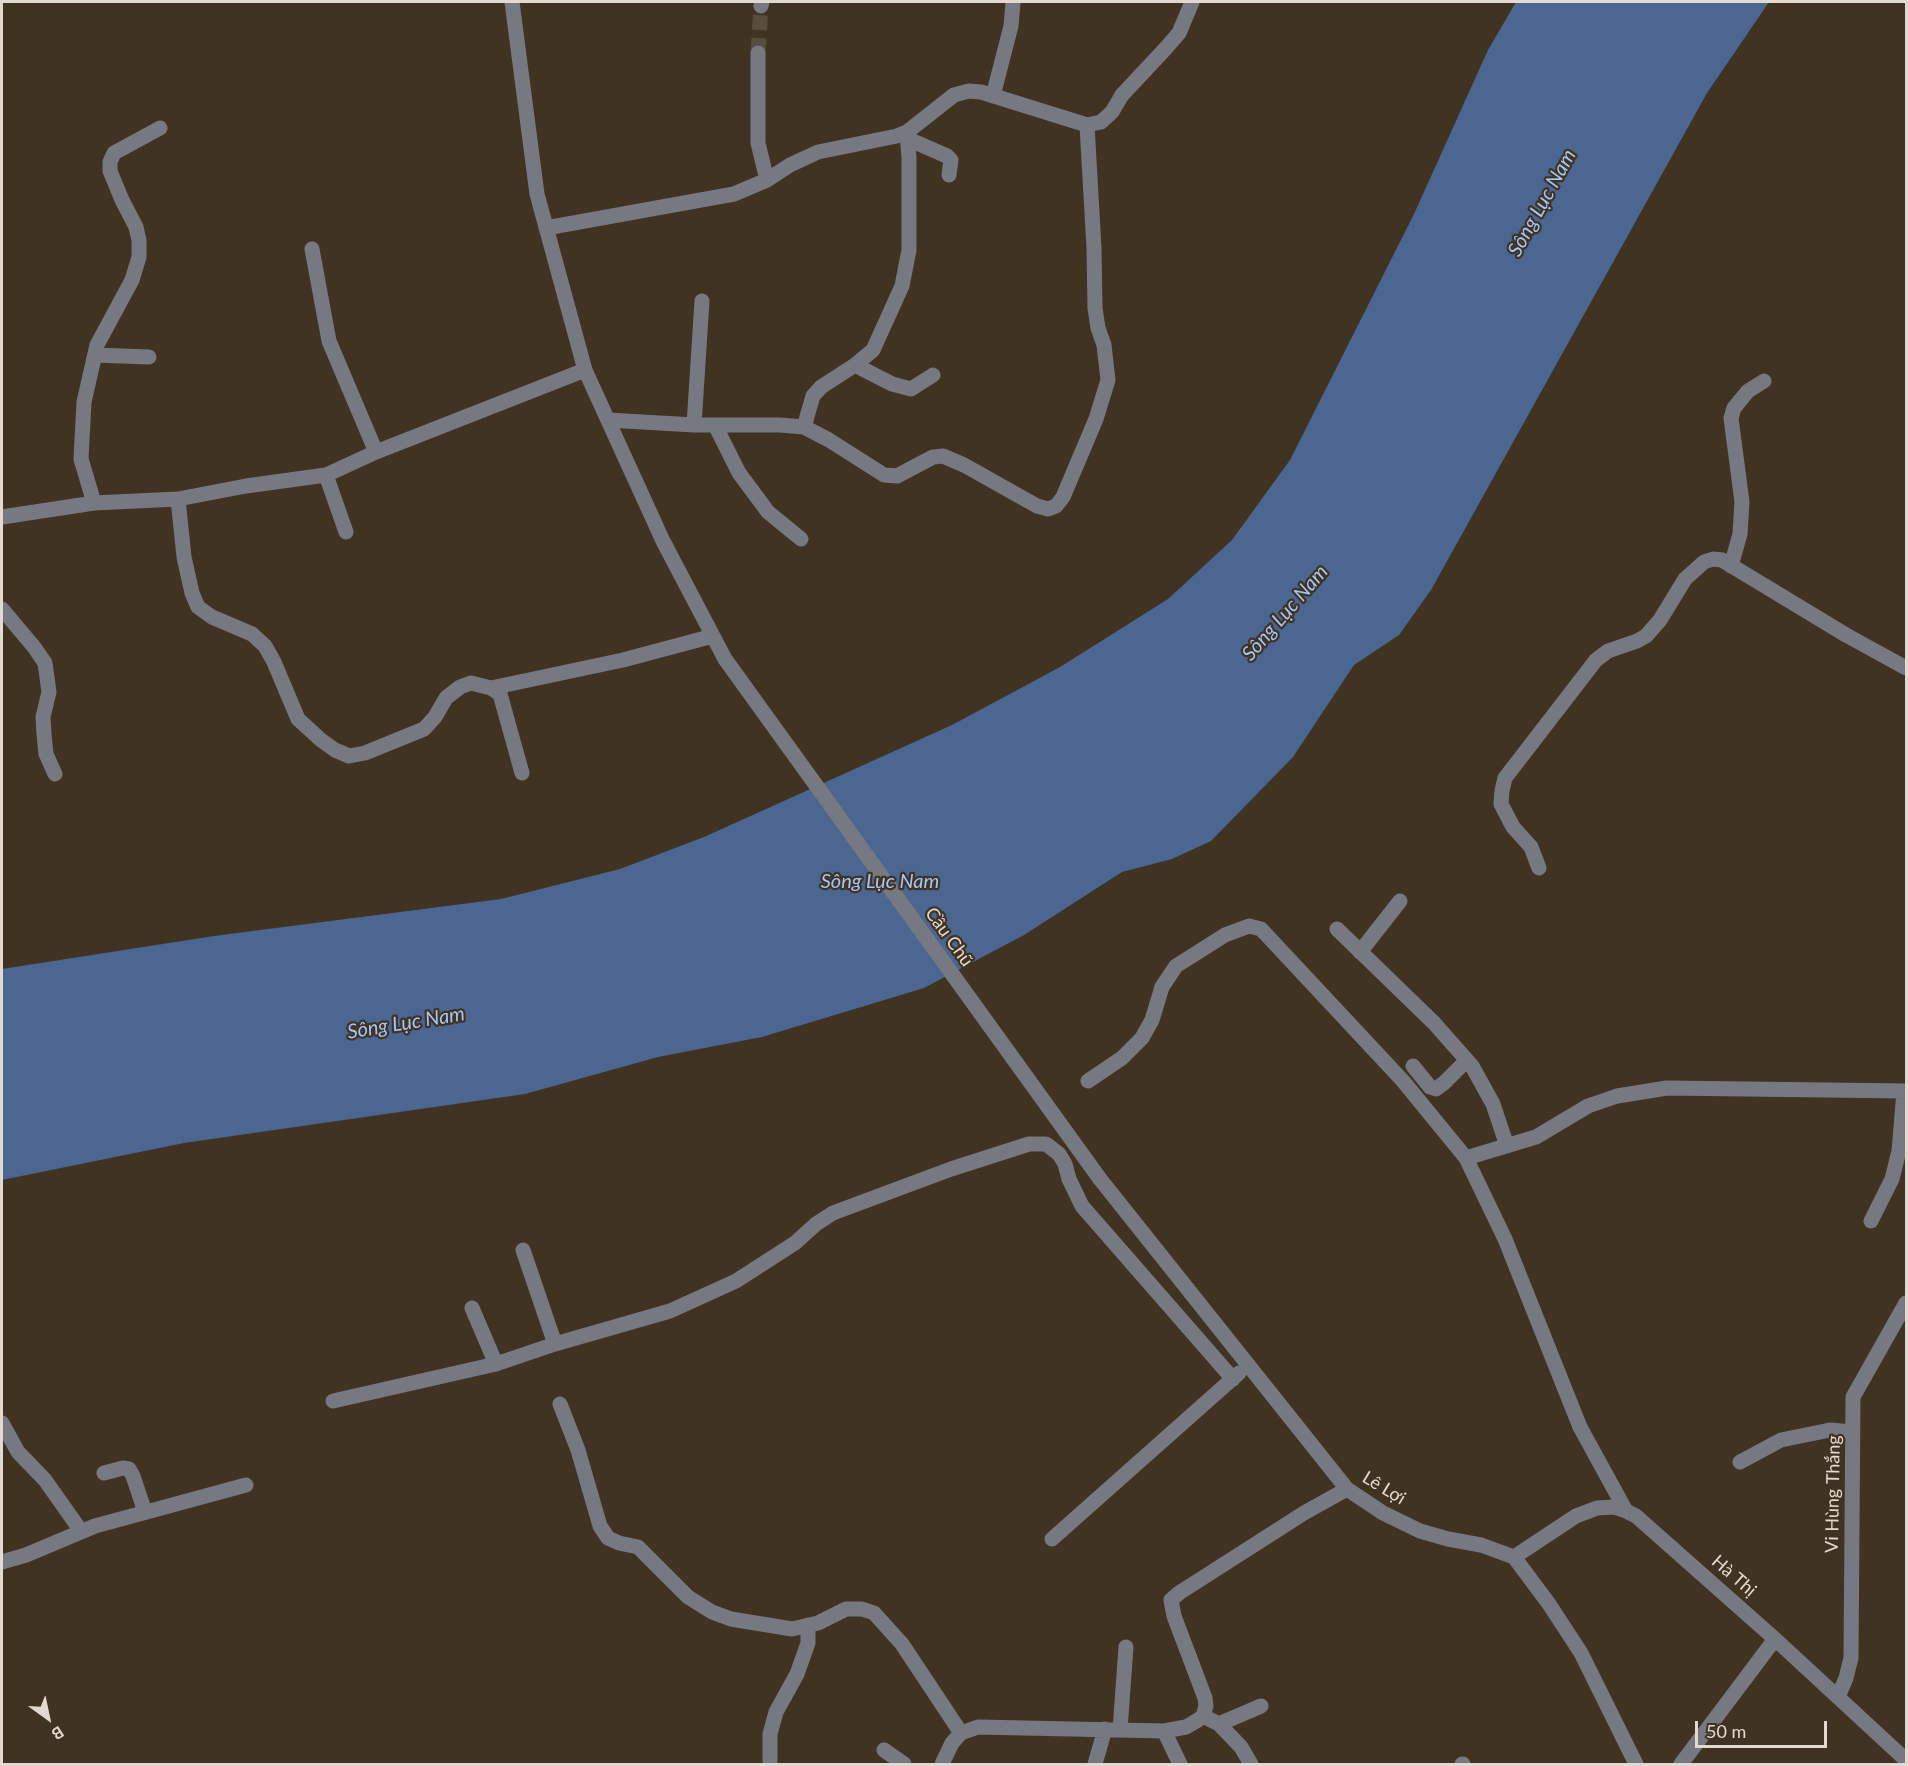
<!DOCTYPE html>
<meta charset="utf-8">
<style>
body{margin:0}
#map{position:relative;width:1908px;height:1766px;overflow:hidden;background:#403322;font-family:Lato,sans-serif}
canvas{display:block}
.frame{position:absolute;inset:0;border:3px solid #e2dad0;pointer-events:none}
.north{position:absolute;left:18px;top:1688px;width:60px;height:60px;-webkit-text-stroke:4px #403322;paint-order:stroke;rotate:147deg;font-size:16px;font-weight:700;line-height:24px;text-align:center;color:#e2dad0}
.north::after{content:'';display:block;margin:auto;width:21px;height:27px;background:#e2dad0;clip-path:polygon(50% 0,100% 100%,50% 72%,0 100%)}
.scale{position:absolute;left:1695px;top:1721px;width:132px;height:27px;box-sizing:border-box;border:3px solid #e2dad0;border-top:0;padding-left:8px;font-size:18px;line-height:21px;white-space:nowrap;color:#e2dad0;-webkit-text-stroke:4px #403322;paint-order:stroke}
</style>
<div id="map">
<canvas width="1908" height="1766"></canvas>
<div class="frame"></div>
<div class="north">B</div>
<div class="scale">50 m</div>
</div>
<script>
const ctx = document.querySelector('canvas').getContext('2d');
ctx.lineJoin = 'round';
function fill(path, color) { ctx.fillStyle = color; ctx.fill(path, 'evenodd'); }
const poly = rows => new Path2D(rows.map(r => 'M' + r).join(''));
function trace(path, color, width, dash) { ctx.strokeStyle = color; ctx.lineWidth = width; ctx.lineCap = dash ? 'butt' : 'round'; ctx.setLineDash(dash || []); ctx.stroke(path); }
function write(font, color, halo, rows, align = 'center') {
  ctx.font = font + ' Lato,sans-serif'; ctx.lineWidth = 4.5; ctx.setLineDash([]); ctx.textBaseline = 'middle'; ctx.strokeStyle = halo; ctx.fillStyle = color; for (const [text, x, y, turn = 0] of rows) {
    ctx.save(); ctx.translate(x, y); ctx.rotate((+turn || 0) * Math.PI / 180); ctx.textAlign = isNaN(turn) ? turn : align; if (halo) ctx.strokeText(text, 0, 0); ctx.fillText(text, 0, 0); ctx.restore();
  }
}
fill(poly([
 [1516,2,1769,2,1707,93,1431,590,1399,635,1354,665,1293,757,1211,841,1172,859,1122,872,1024,935,924,988,762,1037,658,1057,525,1094,184,1143,2,1180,2,969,214,936,501,899,620,869,704,837,952,725,1060,667,1168,599,1232,540,1290,460,1414,214,1488,50]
]), '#4a6691');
trace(poly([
 [758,53,761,6]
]), '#584c3c', 15, [15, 8]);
trace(poly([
 [512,2,537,194,585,370,663,541,725,659,1100,1179,1347,1489,1383,1513,1420,1531,1448,1539,1481,1545,1514,1557,1549,1604,1581,1653,1636,1764],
 [761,6,762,2],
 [758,53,758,143,767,180],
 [993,96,1011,26,1013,2],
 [908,139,947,156,951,160,949,175],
 [546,228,734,194,767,180,790,165,818,152,897,136,907,132,954,95,969,91,981,92,1087,125,1101,122,1112,112,1122,95,1166,48,1179,33,1192,2],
 [312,249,329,341,376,452],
 [95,355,149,357],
 [855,365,892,384,911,389,933,375],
 [608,420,694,425,780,425,804,427,829,440,884,475,897,476,933,457,943,456,964,465,1037,506,1048,509,1056,506,1063,497,1096,419,1108,380,1104,345,1098,328,1095,308,1094,248,1087,125],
 [694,425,702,301],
 [715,425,739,473,768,512,801,539],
 [804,427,813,396,821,387,855,365,873,350,902,286,909,250,909,158,907,132],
 [326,475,346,532],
 [178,499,184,557,192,593,198,607,212,617,252,634,265,646,274,662,298,719,321,740,335,750,349,756,365,753,424,729,435,717,446,698,460,687,471,683,491,688,500,694,522,773],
 [94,503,81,459,84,402,97,345,132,280,139,257,139,240,136,227,122,200,110,171,110,162,114,153,160,128],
 [2,517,94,503,178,499,246,486,326,475,376,452,585,370],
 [1731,566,1740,534,1742,502,1731,418,1734,408,1748,391,1764,381],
 [2,609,34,647,45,663,49,692,43,717,44,734,46,754,55,774],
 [491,688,623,660,713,636],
 [1539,868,1531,847,1513,827,1501,804,1502,791,1505,778,1596,660,1608,651,1637,641,1646,636,1660,620,1685,579,1704,562,1713,559,1722,560,1846,635,1906,668],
 [1337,929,1434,1023,1472,1066,1493,1104,1507,1146],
 [1360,952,1400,901],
 [1413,1066,1430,1087,1436,1089,1444,1083,1467,1060],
 [1088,1081,1122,1058,1142,1038,1152,1020,1162,987,1176,966,1225,935,1249,926,1261,929,1403,1081,1466,1158,1505,1239,1580,1427,1626,1511],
 [1466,1158,1536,1137,1588,1106,1617,1096,1667,1088,1906,1091],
 [1871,1221,1892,1179,1899,1151,1904,1091],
 [523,1250,555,1344],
 [472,1308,496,1364],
 [333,1401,496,1364,555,1344,670,1311,736,1281,795,1243,816,1224,833,1213,951,1169,1029,1144,1046,1144,1059,1154,1065,1164,1069,1179,1082,1206,1233,1379],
 [560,1404,578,1450,600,1526,608,1538,619,1543,638,1547,688,1597,712,1612,731,1619,792,1629,818,1623,846,1609,862,1609,874,1613,902,1644,961,1733],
 [2,1423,18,1452,45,1480,81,1531],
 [1740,1462,1781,1440,1830,1430,1852,1432],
 [104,1473,123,1468,129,1469,133,1476,145,1512],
 [1052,1539,1239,1373],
 [1514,1557,1576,1516,1597,1508,1614,1507,1626,1511,1636,1516,1775,1639,1906,1760],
 [2,1562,26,1555,95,1526,246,1485],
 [1838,1697,1846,1678,1851,1658,1853,1397,1906,1303],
 [1203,1716,1219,1724,1241,1747,1251,1764],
 [1219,1724,1261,1706],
 [1120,1730,1126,1647],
 [1164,1731,1180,1764],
 [884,1750,904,1764],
 [770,1764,770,1734,776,1712,797,1674,808,1643,808,1625],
 [942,1764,952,1743,961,1733,978,1727,1164,1731,1186,1727,1198,1720,1203,1716,1206,1706,1205,1698,1174,1616,1171,1600,1179,1593,1304,1513,1347,1489],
 [1095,1764,1105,1729],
 [1462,1764,1463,1764],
 [1681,1764,1775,1639]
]), '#777982', 15);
write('18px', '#e2dad0', '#403322', [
 ["Cầu Chũ",949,937,54],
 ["Lê Lợi",1384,1488,31],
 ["Vi Hùng Thắng",1833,1494,-89],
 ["Hà Thị",1734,1576,41]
]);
write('italic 20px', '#a3c6fb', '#403322', [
 ["Sông Lục Nam",1542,203,-61],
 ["Sông Lục Nam",1285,613,-49],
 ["Sông Lục Nam",880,882],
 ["Sông Lục Nam",406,1023,-9]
]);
</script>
